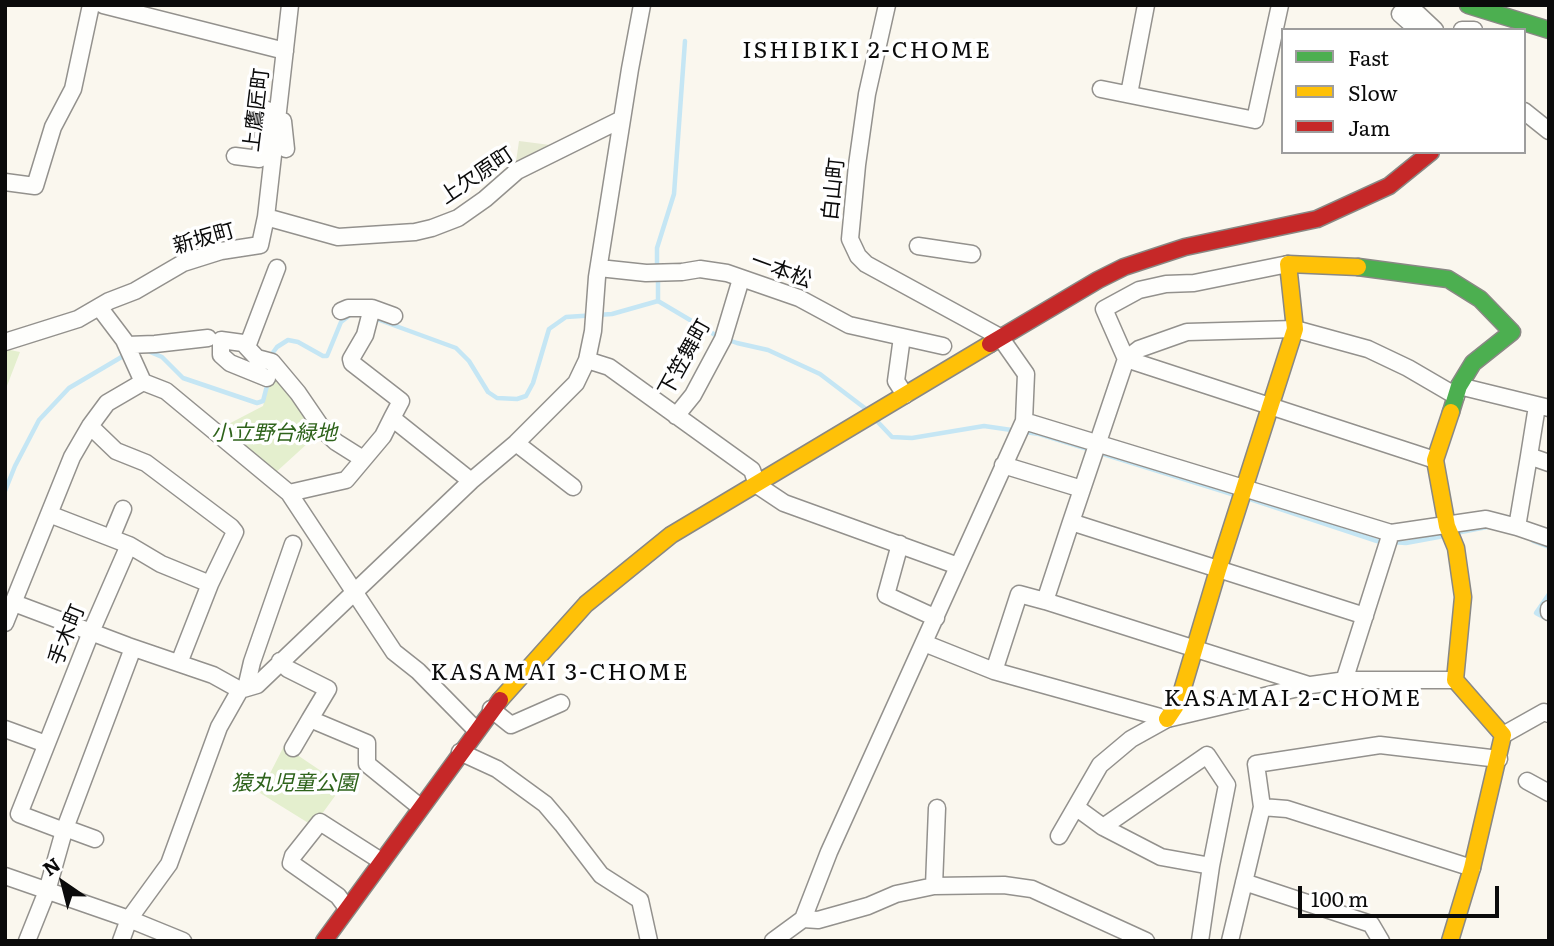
<!DOCTYPE html>
<meta charset="utf-8">
<style>
body{margin:0}
#map{position:relative;width:1554px;height:946px;overflow:hidden;background:#faf7ee;font-family:Literata,serif}
canvas{display:block}
.frame{position:absolute;inset:0;border:7px solid #0b0b0b;pointer-events:none}
.legend{position:absolute;left:1281px;top:28px;width:245px;height:126px;box-sizing:border-box;background:#fff;border:2px solid #9d9d9d;margin:0;padding:9px 12px;list-style:none;font-size:21px;color:#0b0b0b}
.legend li{display:flex;align-items:center;gap:14px;height:35px}
.legend b{width:35px;border:2px solid #9d9d9d}
.north{position:absolute;left:28px;top:848px;width:70px;height:70px;-webkit-text-stroke:5px #fff;paint-order:stroke;rotate:325deg;font-size:19px;font-weight:700;line-height:28px;text-align:center;color:#0b0b0b}
.north::after{content:'';display:block;margin:auto;width:24px;height:32px;background:#0b0b0b;clip-path:polygon(50% 0,100% 100%,50% 72%,0 100%)}
.scale{position:absolute;left:1298px;top:886px;width:201px;height:32px;box-sizing:border-box;border:4px solid #0b0b0b;border-top:0;padding-left:9px;font-size:21px;line-height:24px;white-space:nowrap;color:#0b0b0b;-webkit-text-stroke:5px #fff;paint-order:stroke}
</style>
<div id="map">
<canvas width="1554" height="946"></canvas>
<div class="frame"></div>
<ul class="legend">
<li><b style="height:9px;background:#4caf50"></b>Fast</li>
<li><b style="height:9px;background:#ffc107"></b>Slow</li>
<li><b style="height:9px;background:#c62828"></b>Jam</li>
</ul>
<div class="north">N</div>
<div class="scale">100 m</div>
</div>
<script>
const ctx = document.querySelector('canvas').getContext('2d');
ctx.lineJoin = 'round';
function fill(path, color) { ctx.fillStyle = color; ctx.fill(path, 'evenodd'); }
const poly = rows => new Path2D(rows.map(r => 'M' + r).join(''));
function trace(path, color, width, dash) { ctx.strokeStyle = color; ctx.lineWidth = width; ctx.lineCap = dash ? 'butt' : 'round'; ctx.setLineDash(dash || []); ctx.stroke(path); }
function write(font, color, halo, rows, align = 'center') {
  ctx.font = font + ' Literata,"Noto Sans JP",serif'; ctx.lineWidth = 7; ctx.setLineDash([]); ctx.textBaseline = 'middle'; ctx.strokeStyle = halo; ctx.fillStyle = color; for (const [text, x, y, turn = 0] of rows) {
    ctx.save(); ctx.translate(x, y); ctx.rotate((+turn || 0) * Math.PI / 180); ctx.textAlign = isNaN(turn) ? turn : align; if (halo) ctx.strokeText(text, 0, 0); ctx.fillText(text, 0, 0); ctx.restore();
  }
}
fill(poly([
 [5,349,20,352,5,391],
 [277,371,319,433,274,474,219,429,263,406,271,377],
 [284,746,324,773,335,796,319,818,310,824,260,793]
]), '#e4efce');
fill(poly([
 [519,141,558,146,521,166,516,162]
]), '#e6ead2');
trace(poly([
 [657,268,657,248,674,194,685,41],
 [658,277,658,301],
 [374,318,456,348,469,361,488,392,497,398,517,399,526,396,533,383,549,329,566,317,612,314,658,301,717,336,737,343,768,350,820,374,866,409],
 [148,351,162,357,183,378,257,403,263,401,268,382],
 [269,358,277,347,288,340,298,342,323,356,327,356,341,322,350,315],
 [876,420,892,437,912,438,984,426,1039,434,1091,450],
 [1100,453,1235,495],
 [5,491,15,466,39,420,69,388,125,355],
 [1247,498,1377,541,1406,543,1444,536],
 [1456,533,1492,526],
 [1533,541,1549,547],
 [1549,594,1536,613,1549,620]
]), '#c5e6f4', 4.5);
const street = poly([
 [103,5,285,51],
 [1418,30,1400,14,1405,9,1418,14,1435,30],
 [1462,30,1474,30],
 [1101,89,1255,120,1280,5],
 [1129,94,1146,5],
 [1524,111,1549,131],
 [283,121,286,149],
 [235,156,259,159,267,110],
 [5,182,35,186,53,127,73,89,91,5],
 [266,217,338,237,415,232,432,228,458,218,485,199,517,171,622,119],
 [918,246,972,254],
 [1288,264,1194,283,1166,284,1139,290,1104,309,1126,359,1435,460],
 [599,268,646,273,682,272,700,269,727,273,799,298,849,325,943,346],
 [99,307,124,340,143,382,166,391,289,493,394,652,418,671,476,730],
 [372,308,365,335,351,359,352,363,401,401,392,418],
 [341,311,348,308,372,308,394,316],
 [902,337,896,381,905,395],
 [5,342,78,319,109,301,135,291,183,263,221,251,260,245,266,217,290,5],
 [127,345,155,344,208,338],
 [247,347,277,268],
 [587,360,609,367,752,470,757,485,784,503,958,566],
 [267,378,230,363,221,355,221,340,243,343,257,358,272,362,298,393,324,431,336,442,363,459],
 [1459,386,1549,408],
 [676,416,693,395,723,339,741,279],
 [1024,421,1391,533,1486,519,1517,527,1549,538],
 [90,426,116,451,146,463,231,527,235,532,210,584,179,663],
 [516,443,573,487],
 [1529,456,1537,406],
 [1003,465,1082,489],
 [289,493,346,480,383,436,392,418,471,481],
 [49,514,129,545,161,564,210,584],
 [1071,522,1126,359,1139,349,1187,332,1295,329,1368,349,1408,368,1456,396],
 [1517,527,1529,456,1549,463],
 [111,538,123,509],
 [900,544,886,595,936,618],
 [1045,601,1309,685],
 [14,603,128,646,213,675,240,690],
 [1549,609,1549,612],
 [5,623,72,457,90,426,107,403,143,382],
 [924,643,994,671,1167,719],
 [280,661,288,669,328,689,310,719,367,743,367,764,420,807],
 [994,671,1019,594,1045,601,1071,522,1365,616],
 [1344,681,1391,533],
 [246,688,252,662,293,544],
 [491,709,511,725,561,703],
 [5,729,46,744],
 [1503,735,1544,712,1549,714],
 [293,748,310,719],
 [460,752,497,769,545,804,562,824,601,875,640,900,649,941],
 [1527,781,1549,793],
 [1262,807,1256,764,1380,745,1499,759],
 [1077,808,1103,827,1207,755,1227,785,1211,866,1200,941],
 [1103,827,1161,857,1211,866],
 [65,828,95,839],
 [64,831,19,814,91,632,129,545],
 [1059,836,1100,765,1131,739,1167,719,1311,685,1346,680,1455,680],
 [5,876,129,919,183,941],
 [1244,882,1371,924,1381,941],
 [934,886,937,808],
 [347,908,338,896,291,863,293,856,320,822,381,861],
 [803,919,818,920,868,906,896,894,934,886,1004,885,1032,889,1146,941],
 [27,941,47,891,64,831,133,648],
 [121,941,129,919,169,864,219,727,240,690,257,685,471,481,516,443,576,383,587,360,593,331,597,277,630,69,642,5],
 [773,941,803,919,829,852,1024,421,1026,374,1000,337,866,264,858,256,850,239,857,165,867,94,887,5],
 [1230,941,1262,807,1287,809,1472,868]
]);
const fast = poly([
 [1468,5,1549,30],
 [1358,267,1448,279,1480,299,1512,332,1473,363,1459,386,1451,412]
]);
const slow = poly([
 [500,700,586,604,671,535,990,344],
 [1167,719,1179,701,1218,570,1295,329,1288,264,1358,267],
 [1450,941,1472,868,1503,735,1455,680,1463,597,1456,548,1447,526,1435,460,1451,412]
]);
const jam = poly([
 [990,344,1098,280,1124,267,1185,247,1317,219,1389,186,1431,152],
 [324,941,500,700]
]);
trace(street, '#93918d', 19);
trace(fast, '#898884', 19);
trace(slow, '#898884', 19);
trace(jam, '#898884', 19);
trace(street, '#fefefc', 16);
trace(fast, '#4caf50', 16);
trace(slow, '#ffc107', 16);
trace(jam, '#c62828', 16);
write('21px', '#0b0b0b', '#fff', [
 ["上鷹匠町",257,110,-83],
 ["上欠原町",477,176,-34],
 ["白山町",834,189,-84],
 ["新坂町",204,239,-16],
 ["一本松",781,271,20],
 ["下笠舞町",685,358,-61],
 ["手木町",67,635,-68]
]);
write('italic 21px', '#2e631b', '#fff', [
 ["小立野台緑地",274,434],
 ["猿丸児童公園",294,784]
]);
ctx.letterSpacing = '2px';
write('23px', '#0b0b0b', '#fff', [
 ["ISHIBIKI 2-CHOME",867,51],
 ["KASAMAI 3-CHOME",560,673],
 ["KASAMAI 2-CHOME",1293,699]
]);
ctx.letterSpacing = '0px';
</script>
